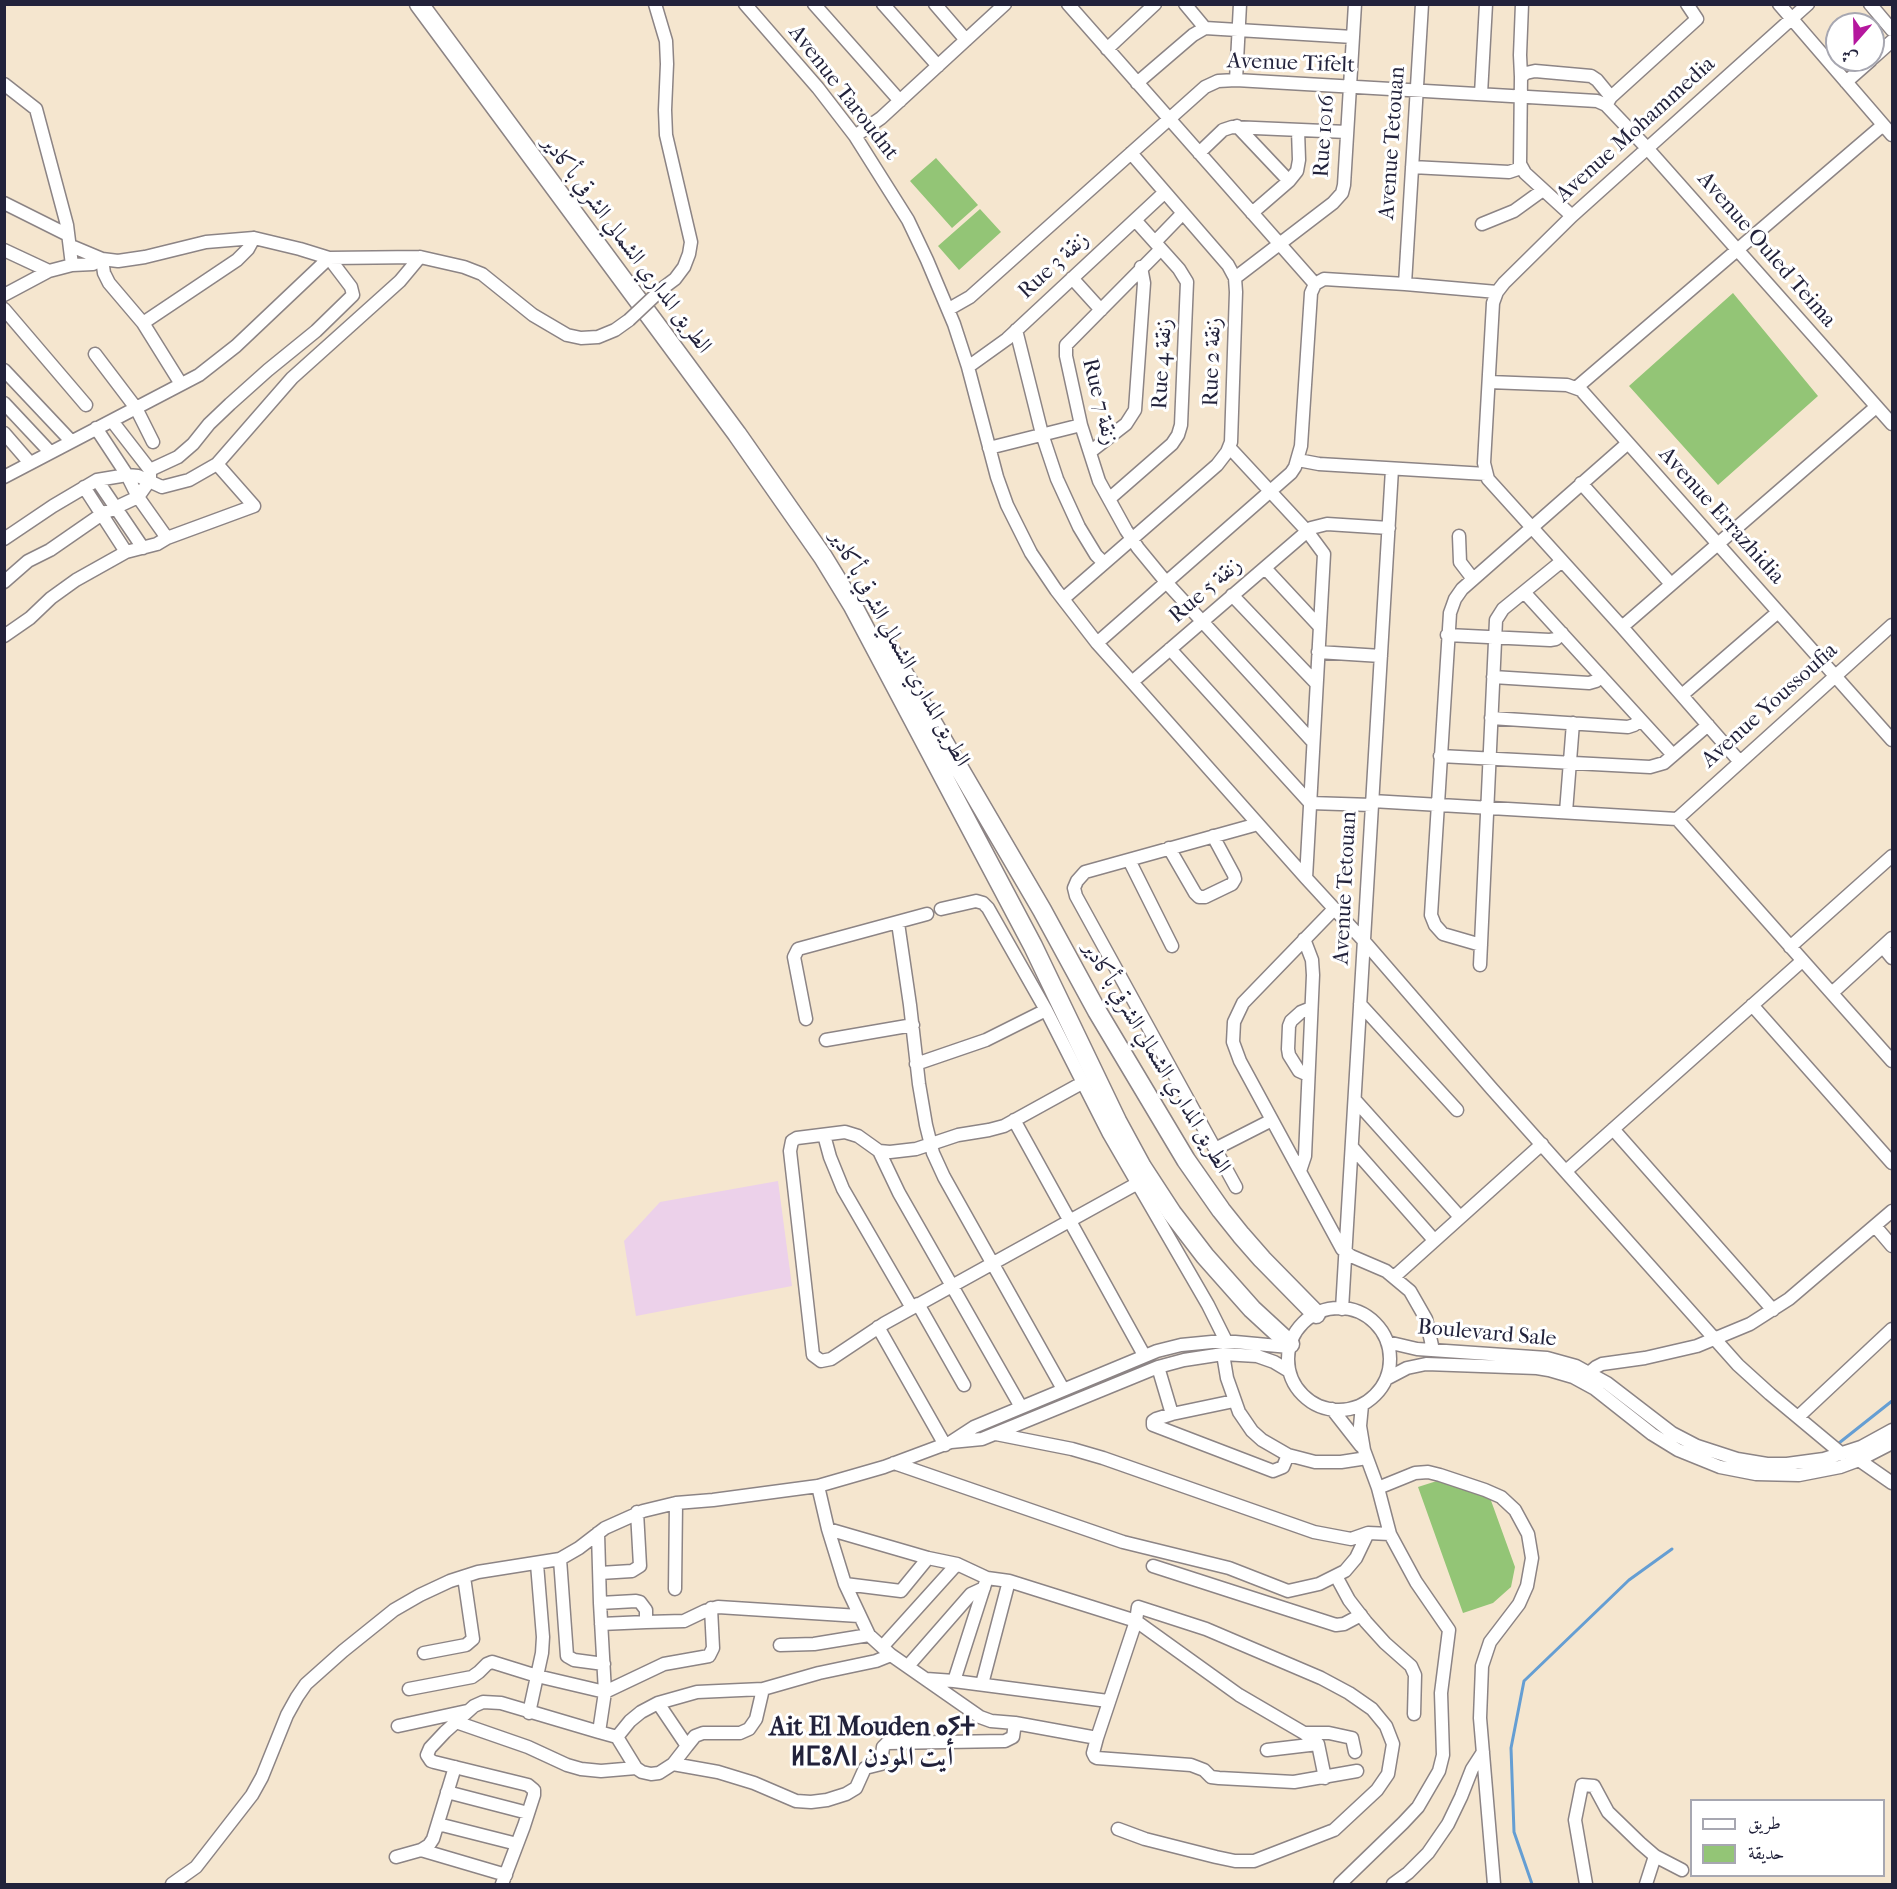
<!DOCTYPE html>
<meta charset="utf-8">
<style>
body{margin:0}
#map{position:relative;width:1897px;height:1889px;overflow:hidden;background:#f5e6cf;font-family:"IM FELL French Canon",Amiri,serif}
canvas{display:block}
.frame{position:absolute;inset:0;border:6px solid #22223b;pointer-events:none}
.legend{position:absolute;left:1690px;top:1799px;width:195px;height:78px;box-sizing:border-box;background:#fff;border:2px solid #a7a7b1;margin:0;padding:8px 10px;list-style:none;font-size:18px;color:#22223b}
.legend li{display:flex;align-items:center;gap:12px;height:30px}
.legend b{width:30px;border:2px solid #a7a7b1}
.north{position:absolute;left:1825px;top:12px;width:60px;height:60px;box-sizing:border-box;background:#fff;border:2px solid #a7a7b1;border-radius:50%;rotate:200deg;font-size:16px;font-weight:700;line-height:24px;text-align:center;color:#22223b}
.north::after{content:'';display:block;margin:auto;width:21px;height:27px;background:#b5179e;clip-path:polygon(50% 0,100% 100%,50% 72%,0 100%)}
</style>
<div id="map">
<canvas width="1897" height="1889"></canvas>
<div class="frame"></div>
<ul class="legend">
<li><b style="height:8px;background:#fff"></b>طريق</li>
<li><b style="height:16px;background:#93c576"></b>حديقة</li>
</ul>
<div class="north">ش</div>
</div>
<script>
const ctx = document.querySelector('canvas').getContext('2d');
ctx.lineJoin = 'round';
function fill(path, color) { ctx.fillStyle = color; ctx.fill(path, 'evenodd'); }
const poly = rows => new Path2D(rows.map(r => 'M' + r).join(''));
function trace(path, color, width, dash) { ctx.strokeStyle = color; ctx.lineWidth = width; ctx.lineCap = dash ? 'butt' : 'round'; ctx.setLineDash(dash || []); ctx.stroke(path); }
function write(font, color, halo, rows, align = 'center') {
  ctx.font = font + ' "IM FELL French Canon",Amiri,"Noto Sans Tifinagh",serif'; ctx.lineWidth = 6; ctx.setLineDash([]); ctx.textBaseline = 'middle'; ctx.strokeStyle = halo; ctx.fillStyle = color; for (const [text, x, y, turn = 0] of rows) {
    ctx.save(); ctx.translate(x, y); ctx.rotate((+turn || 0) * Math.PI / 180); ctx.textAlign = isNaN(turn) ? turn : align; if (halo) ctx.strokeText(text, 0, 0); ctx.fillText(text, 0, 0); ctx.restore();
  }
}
fill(poly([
 [778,1181,792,1286,636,1316,624,1241,660,1202]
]), '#ecd1ea');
fill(poly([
 [936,158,978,205,952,228,910,181],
 [980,209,1001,232,959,270,938,246],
 [1733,293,1818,396,1718,485,1629,386],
 [1443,1479,1489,1495,1515,1567,1511,1587,1493,1603,1463,1613,1418,1487]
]), '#93c576');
trace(poly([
 [1839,1443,1892,1401],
 [1532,1884,1514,1832,1511,1748,1524,1681,1629,1580,1672,1549]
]), '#659ed3', 3);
const minor = poly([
 [655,4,666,41,667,64,665,110,666,135,691,242,689,254,684,267,675,279,663,288],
 [745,4,818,88,855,136,908,220,927,260,954,324,968,367,997,477,1007,505,1031,553,1056,590,1097,643,1132,682,1306,878,1363,940,1492,1089,1738,1365,1770,1394,1842,1454],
 [814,4,900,101],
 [883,4,938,66],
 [935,4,966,40],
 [1068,4,1315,284],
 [1185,4,1205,28],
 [1779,4,1892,135],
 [1870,4,1892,30],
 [1107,49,1155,4],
 [1873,58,1892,41],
 [1521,77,1520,55,1522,4],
 [1236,80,1240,4],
 [1846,82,1871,60],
 [1137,83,1193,35,1205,28,1353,37],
 [4,84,36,109,67,225,72,265],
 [1481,94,1486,4],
 [1608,102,1611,97,1697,19,1687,4],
 [1237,126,1289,181],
 [855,136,881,118,1005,4],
 [1199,153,1223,130,1232,127,1347,132],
 [1412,167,1509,172,1521,168],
 [4,203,68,235],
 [1252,213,1289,181,1297,171,1299,160,1298,130],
 [1572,216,1525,173,1520,164,1521,77,1526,73,1535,71,1591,76,1597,80,1611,97],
 [1482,224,1514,211,1543,190],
 [1155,242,1183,213],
 [71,246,102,259,118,261,145,257,206,242,254,238,300,249,329,258,420,257,464,267,482,274,533,315,567,335,581,338,598,337,615,330,629,320],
 [1161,249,1066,345,1066,356,1081,425,1099,481,1126,530,1138,548,1166,582,1313,742],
 [4,250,49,271],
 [1072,278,1101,310],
 [1235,278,1333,203,1342,193,1344,185,1355,4],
 [1405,284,1422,4],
 [4,295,49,271,72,265,93,264,102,259,104,273,109,283,143,323,181,384],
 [4,309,86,405],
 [949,309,970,297,1205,87,1218,81,1236,80,1597,101,1606,105,1647,148,1892,424],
 [143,323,237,260,248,249,254,238],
 [1016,330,1042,434,1057,479,1079,527,1096,555,1104,563],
 [95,354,136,408,153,442],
 [968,367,1007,339,1165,192],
 [4,370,71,441],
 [1489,382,1567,385,1581,390,1892,740],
 [1576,388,1883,125],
 [4,403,50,452],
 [112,421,150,470],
 [96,428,127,475,138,497,167,538],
 [4,433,30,463],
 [1229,447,1307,531,1324,554,1306,878],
 [989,448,1081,425],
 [1090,452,1126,424,1135,410,1144,283,1141,267],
 [1298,460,1319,464,1486,474],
 [4,477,199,375,236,346,329,258,351,287,353,295,316,331,268,370,230,404,209,424,193,444,178,457,150,470,150,480,138,497,102,514,50,550,28,561,4,582],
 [97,480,143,548],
 [1581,483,1671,584],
 [84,487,126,552],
 [1109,499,1172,444,1178,435,1181,425,1187,282,1179,269,1135,220],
 [1459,536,1460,562,1473,579],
 [4,539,53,506,97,480,127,475,138,476,162,487,189,480,217,464,292,378,400,281,420,257],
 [1265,568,1319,626],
 [1524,592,1673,755],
 [1232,595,1316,683],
 [1063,599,1217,465,1227,452,1231,442,1236,292,1235,278,1228,265,1131,153],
 [1622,627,1876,407],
 [1447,635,1550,640,1556,639,1562,633],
 [4,636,30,618,51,598,76,580,126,552,157,544,167,538,254,506,217,464],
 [1097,643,1291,473,1295,467,1301,446,1311,293,1315,284,1324,279,1405,284,1497,292],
 [1170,649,1310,803,1372,805],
 [1318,652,1381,656],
 [1493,677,1589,683,1596,681,1601,676],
 [1132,682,1311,528,1327,524,1389,528],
 [1682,695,1778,612],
 [1491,718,1628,727,1634,725,1641,720],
 [1440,756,1650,767,1664,763,1708,725],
 [1740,762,1622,627,1488,479,1484,463,1493,303,1497,292,1504,283,1572,216,1808,4],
 [1372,801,1677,819,1892,1061],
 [1566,812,1573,723],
 [1677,819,1892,625],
 [1169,848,1195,893,1199,897,1205,897,1232,884,1235,879,1234,875,1213,836],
 [1129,860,1172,946],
 [941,909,976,901,983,903,988,908,1046,1010,1109,1134,1208,1305,1226,1341],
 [1334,909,1243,1003,1234,1022,1233,1042,1240,1061,1342,1249,1351,1256,1386,1271,1410,1291,1426,1319,1433,1350],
 [898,923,910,1005,919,1084,926,1125,933,1153,944,1177,1063,1389],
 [1481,945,1443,934,1435,925,1431,915,1450,613,1455,599,1462,589,1628,443],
 [1790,947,1892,856],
 [1883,947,1892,958],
 [1480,965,1496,620,1503,609,1562,561],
 [1832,993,1892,938],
 [1360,1004,1457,1110],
 [1752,1005,1892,1163],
 [806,1019,794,957,798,949,927,914],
 [826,1040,913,1025],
 [916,1064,986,1040,1046,1010],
 [1308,1075,1299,1071,1289,1055,1288,1049,1289,1026,1291,1021,1301,1012,1311,1008],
 [1082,1083,1004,1126,989,1130,958,1135,916,1149,890,1152,879,1151,858,1136,845,1132,797,1138,792,1141,790,1151,813,1355,821,1361,831,1359,885,1323,1138,1183],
 [1355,1100,1460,1217],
 [1014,1120,1144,1355],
 [1613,1129,1773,1310],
 [824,1135,830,1157,843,1189,912,1308],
 [1352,1147,1434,1240],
 [1215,1149,1272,1120],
 [879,1151,899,1193,1021,1407],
 [1300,1171,1305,1156,1313,975,1312,960,1304,939],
 [1566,1171,1802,961],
 [1236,1187,1076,896,1074,888,1077,881,1085,872,1258,824],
 [1875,1226,1892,1246],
 [1394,1277,1542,1144],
 [918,1304,964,1385],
 '1288 1359a51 51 0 1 1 102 0a51 51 0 1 1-102 0Z',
 [1342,1309,1392,469],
 [878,1327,945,1445],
 [1387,1342,1417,1349,1547,1358,1576,1366,1607,1383,1672,1433,1697,1446,1737,1459,1767,1464,1787,1464,1824,1459,1861,1447,1892,1430],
 [1223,1354,1227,1378,1239,1412,1252,1431,1262,1440,1288,1455,1315,1462,1341,1462,1367,1458],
 [1158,1367,1172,1414],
 [1590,1372,1596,1367,1602,1364,1645,1358,1697,1346,1750,1324,1789,1299,1892,1211],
 [1386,1379,1407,1368,1426,1364,1537,1368,1549,1370,1573,1377,1595,1389,1652,1434,1678,1450,1720,1467,1756,1474,1799,1475,1840,1467,1859,1460,1892,1443],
 [1234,1401,1172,1414,1156,1419,1153,1421,1153,1425,1273,1471,1283,1467,1288,1455],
 [1332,1409,1361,1446],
 [1798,1417,1892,1329],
 [996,1434,1072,1449,1103,1458,1314,1532,1351,1539,1368,1533,1390,1534],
 [951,1442,974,1427,1157,1351,1181,1345,1212,1342,1235,1342,1289,1347],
 [1859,1460,1892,1483],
 [894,1463,1123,1542,1229,1568,1288,1591,1319,1584,1345,1571,1356,1558,1368,1533],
 [818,1486,828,1529,845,1584,869,1635,891,1655,980,1717,991,1721,1015,1723,1097,1738,1093,1753,1095,1757,1097,1758,1191,1765,1204,1770,1211,1777,1219,1778,1294,1782,1357,1771],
 [1378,1488,1415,1473,1428,1472,1440,1475,1485,1490,1501,1497,1515,1510,1528,1534,1532,1558,1527,1586,1519,1604,1490,1642,1482,1666,1480,1718,1494,1884],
 [828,1529,928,1558,957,1564,987,1578,1009,1581,1136,1621,1239,1695,1304,1733,1318,1744,1325,1778],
 [598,1533,600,1603,605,1692,599,1732,617,1737,630,1721,641,1712,658,1703,697,1692,763,1689,819,1673,876,1661,891,1655],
 [560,1559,567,1656,574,1660,604,1664],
 [1153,1566,1336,1625,1344,1624,1361,1615],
 [600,1573,632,1571,640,1566,637,1512],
 [1336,1576,1349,1600,1366,1622,1385,1643,1411,1666,1415,1675,1414,1714],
 [845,1584,901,1591,928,1558],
 [675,1589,676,1503],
 [600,1603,636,1601,640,1602,646,1610,646,1622,601,1624],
 [646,1622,684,1621,705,1611,718,1607,859,1616],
 [780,1645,814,1644,869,1635],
 [883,1646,957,1564],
 [424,1653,466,1645,473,1639,464,1577],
 [908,1666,971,1594,984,1588],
 [926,1679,954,1681,987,1578],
 [954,1681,1108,1701],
 [982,1684,1009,1581],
 [409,1689,472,1677,479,1672,487,1664,492,1662,537,1676,605,1692,664,1664,709,1656,713,1648,711,1608],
 [529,1713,542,1653,543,1637,537,1564],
 [456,1722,528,1747,567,1765,581,1769,601,1771,636,1768],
 [398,1726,467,1711],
 [1304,1733,1329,1733,1352,1738,1355,1752],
 [617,1737,636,1768,642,1772,651,1774,659,1773,673,1764,687,1746,658,1703],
 [1097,1738,1136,1621,1138,1607,1206,1629,1321,1678,1349,1693,1372,1709,1386,1726,1393,1744,1388,1774,1377,1790,1334,1830,1254,1861,1235,1861,1216,1857,1145,1839,1118,1829],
 [687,1746,695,1736,703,1733,740,1733,749,1729,756,1719,763,1689],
 [1267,1750,1318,1744],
 [673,1764,718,1772,754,1783,796,1801,811,1802,827,1800,846,1794,856,1788,865,1768,881,1764,883,1747,887,1743,1005,1741,1013,1737,1015,1723],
 [447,1792,528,1813],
 [438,1824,517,1844],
 [421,1850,429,1845,433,1839,455,1767],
 [396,1857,421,1850,506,1875],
 [172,1884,196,1867,252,1795,262,1777,287,1715,297,1697,306,1684,343,1651,394,1610,420,1595,450,1581,478,1572,560,1559,579,1548,605,1528,643,1511,676,1503,713,1500,818,1486,884,1467,951,1442,982,1439,1158,1367,1184,1360,1223,1354,1257,1356,1274,1362,1289,1371],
 [502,1884,524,1826,534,1795,534,1790,528,1785,434,1762,431,1761,427,1755,430,1748,445,1732,474,1706,483,1702,501,1703,599,1732],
 [1340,1884,1403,1823,1418,1807,1439,1771,1443,1755,1441,1693,1449,1630,1416,1582,1390,1534,1378,1488,1364,1450,1360,1426,1362,1405],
 [1393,1884,1408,1873,1428,1853,1448,1824,1461,1797,1472,1769,1483,1752],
 [1586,1884,1575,1820,1582,1785,1594,1786,1608,1812,1640,1843,1655,1856,1682,1870],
 [1646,1884,1655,1856]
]);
const highway = poly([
 [419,4,737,434,823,557,853,606,1033,946,1117,1121,1142,1167,1172,1213,1205,1256,1252,1309,1290,1344],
 [883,638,1042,910,1097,1011,1186,1160,1221,1210,1241,1235,1262,1259,1316,1314]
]);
trace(minor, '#8c8485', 15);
trace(highway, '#8c8485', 21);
trace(minor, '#fff', 12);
trace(highway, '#fff', 18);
const minorBridge = poly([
 [629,320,663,288]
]);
trace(minorBridge, '#8c8485', 15, []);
trace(minorBridge, '#fff', 12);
write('22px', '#22223b', '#fff', [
 ["Avenue Tifelt",1291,64,2],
 ["Avenue Taroudnt",843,93,52],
 ["Avenue Mohammedia",1636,130,-42],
 ["Rue 1016",1325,136,-86],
 ["Avenue Tetouan",1393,143,-86],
 ["الطريق المداري الشمالي الشرقي بأكادير",626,245,53],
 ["Avenue Ouled Teima",1766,250,49],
 ["Rue 3 زنقة",1054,266,-43],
 ["Rue 2 زنقة",1213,362,-88],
 ["Rue 4 زنقة",1163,364,-87],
 ["Rue 7 زنقة",1099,402,76],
 ["Avenue Errazhidia",1721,516,48],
 ["Rue 5 زنقة",1206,591,-41],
 ["الطريق المداري الشمالي الشرقي بأكادير",899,649,61],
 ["Avenue Youssoufia",1770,706,-42],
 ["Avenue Tetouan",1346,888,-87],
 ["الطريق المداري الشمالي الشرقي بأكادير",1156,1058,59],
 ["Boulevard Sale",1487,1334,5]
]);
write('bold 26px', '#22223b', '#fff', [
 ["Ait El Mouden ⴰⵢⵜ",872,1729],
 ["ⵍⵎⵓⴷⵏ أيت المودن",872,1759]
]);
</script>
